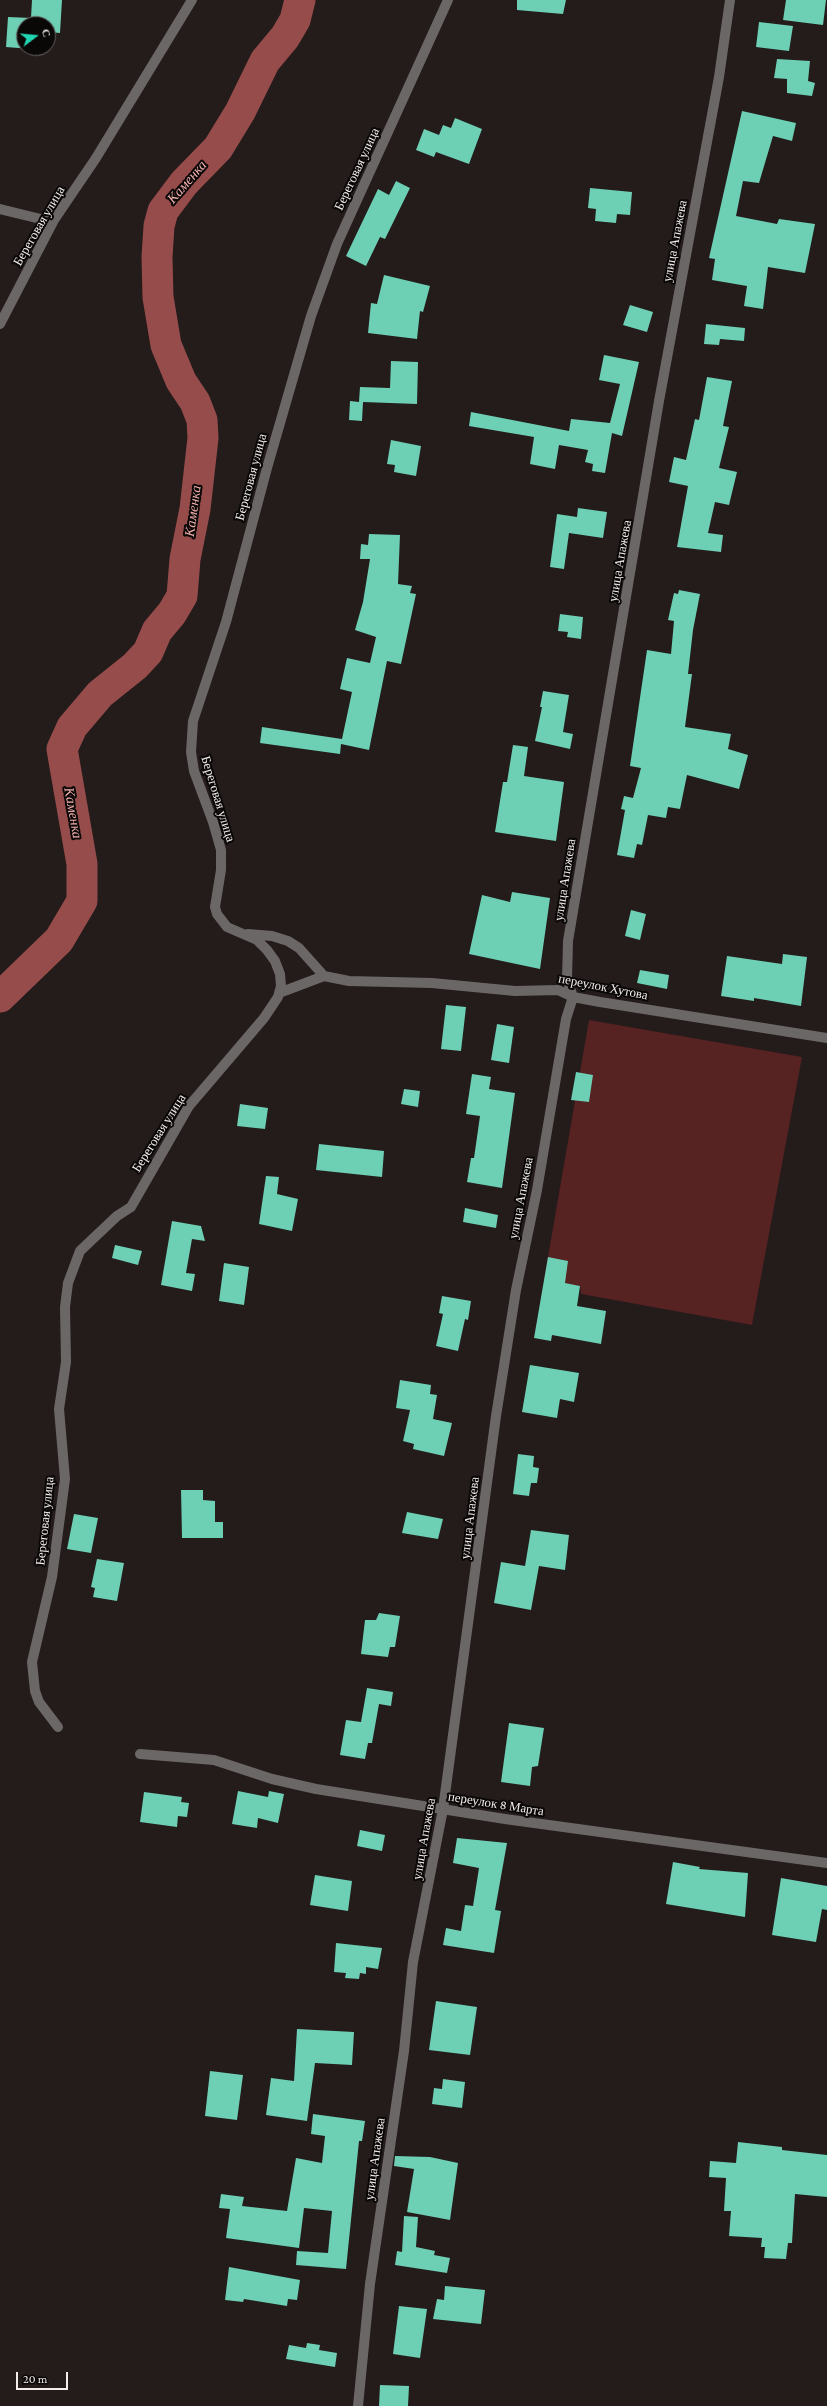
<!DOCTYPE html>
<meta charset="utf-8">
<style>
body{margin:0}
#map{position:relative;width:827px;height:2406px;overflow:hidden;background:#241b1b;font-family:"Crimson Pro",serif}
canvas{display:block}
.north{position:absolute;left:16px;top:16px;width:40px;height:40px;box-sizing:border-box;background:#0a0707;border:1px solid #676362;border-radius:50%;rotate:74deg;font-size:11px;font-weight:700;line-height:16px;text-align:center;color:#f2eceb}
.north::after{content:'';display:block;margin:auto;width:14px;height:18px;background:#21d5b0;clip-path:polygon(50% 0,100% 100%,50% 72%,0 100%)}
.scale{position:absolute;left:16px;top:2372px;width:52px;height:18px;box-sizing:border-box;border:2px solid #f2eceb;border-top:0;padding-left:5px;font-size:12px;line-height:14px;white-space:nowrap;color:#f2eceb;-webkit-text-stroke:3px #0a0707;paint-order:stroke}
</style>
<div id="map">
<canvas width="827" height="2406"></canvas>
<div class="north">С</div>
<div class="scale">20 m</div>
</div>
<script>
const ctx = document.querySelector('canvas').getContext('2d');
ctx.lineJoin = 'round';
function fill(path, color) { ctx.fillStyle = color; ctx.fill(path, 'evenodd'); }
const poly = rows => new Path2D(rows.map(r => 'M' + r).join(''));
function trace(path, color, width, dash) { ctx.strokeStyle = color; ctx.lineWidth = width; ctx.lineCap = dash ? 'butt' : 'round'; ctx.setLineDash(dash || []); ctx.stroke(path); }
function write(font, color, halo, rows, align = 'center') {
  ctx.font = font + ' "Crimson Pro",serif'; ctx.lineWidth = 4; ctx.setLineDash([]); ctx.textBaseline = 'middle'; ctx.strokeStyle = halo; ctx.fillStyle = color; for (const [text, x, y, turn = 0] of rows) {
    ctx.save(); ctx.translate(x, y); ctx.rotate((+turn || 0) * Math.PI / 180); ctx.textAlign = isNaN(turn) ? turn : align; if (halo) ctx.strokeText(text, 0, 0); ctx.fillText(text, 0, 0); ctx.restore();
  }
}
fill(poly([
 [589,1020,802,1057,752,1325,581,1294,580,1286,544,1280]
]), '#562222');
trace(poly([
 [0,997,59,940,82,901,82,864,62,749,72,727,100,694,135,666,148,652,157,631,172,613,182,596,185,559,195,509,203,438,202,420,195,402,181,381,166,345,158,297,157,257,159,226,163,211,184,183,218,148,240,112,265,61,285,37,295,20,300,0]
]), '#964c4a', 31);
fill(poly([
 [32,0,62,0,60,33,48,32,48,24,24,24,24,48,31,49,6,47,8,17,31,18],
 [517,0,566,0,563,14,517,10],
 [786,0,826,0,823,25,783,20],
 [759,22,793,26,789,51,756,47],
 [777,59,810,61,808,81,815,83,812,96,787,93,787,79,774,78],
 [742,111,796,123,792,141,773,136,759,183,743,181,736,216,777,224,779,219,815,224,805,273,768,267,763,309,744,306,747,286,712,280,715,259,709,258],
 [455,118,482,129,469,164,436,152,434,157,416,150,424,129,439,135,443,125,451,128],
 [396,181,410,188,385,239,380,237,366,266,346,256,378,189,389,195],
 [590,188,632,192,630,215,617,214,616,223,595,221,596,209,588,208],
 [384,275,430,286,423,312,420,311,417,339,368,333,371,303,377,304],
 [630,305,653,312,647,332,623,325],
 [706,324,745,328,744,341,720,339,719,345,704,344],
 [604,355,639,362,622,436,612,433,605,473,592,471,593,464,585,462,588,450,559,445,555,469,530,464,534,437,469,426,471,412,569,431,571,419,610,423,620,384,599,380],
 [391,361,418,362,417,404,363,402,362,421,349,420,350,401,359,402,360,387,390,388],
 [707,377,732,381,723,426,729,427,719,468,737,472,729,505,715,502,708,533,723,535,721,552,677,547,688,486,669,482,674,457,686,460,695,419,699,420],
 [391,440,421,446,416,476,394,472,395,465,387,464],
 [578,508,607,512,603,538,569,533,564,569,550,567,557,514,577,517],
 [369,534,400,535,398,584,412,586,410,593,416,594,401,664,387,661,369,750,341,744,340,754,260,743,262,727,342,739,352,692,340,689,347,658,370,663,376,637,355,630,363,602,370,559,360,559,361,544,368,545],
 [679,590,700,594,693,630,688,674,692,674,685,727,731,734,728,749,748,755,739,789,687,775,680,809,668,807,666,818,648,815,642,845,637,844,634,858,617,855,625,810,621,809,624,796,633,798,641,768,630,766,647,650,671,654,674,621,668,620,674,593,678,594],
 [560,614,583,617,581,639,567,637,568,632,558,631],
 [543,691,569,695,563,732,573,734,570,749,535,741,542,707,540,707],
 [513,745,528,747,524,776,564,782,556,841,495,832,503,782,507,782],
 [512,892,550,898,540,969,469,954,482,895,510,902],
 [631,910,646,914,640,940,625,936],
 [783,954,807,957,801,1006,754,998,754,1001,721,996,727,956,782,964],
 [640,970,669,975,667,989,637,983],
 [446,1005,466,1007,461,1051,441,1049],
 [497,1024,514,1027,509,1063,491,1060],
 [576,1072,593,1075,589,1102,571,1100],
 [472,1074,491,1077,489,1089,515,1093,502,1188,467,1182,471,1158,474,1158,480,1116,466,1114],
 [404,1089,420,1091,418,1107,401,1104],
 [240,1104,268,1108,265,1129,237,1126],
 [319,1144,384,1151,382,1177,316,1170],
 [266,1176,279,1177,277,1194,298,1199,292,1231,259,1224],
 [465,1208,498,1215,496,1228,463,1222],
 [172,1221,201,1226,205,1241,192,1239,186,1273,195,1274,192,1291,161,1285],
 [115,1245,142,1251,138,1265,112,1258],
 [548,1257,568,1261,565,1283,580,1286,577,1306,606,1311,601,1344,552,1335,551,1341,534,1338],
 [224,1263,249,1267,244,1305,219,1301],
 [442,1296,471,1301,468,1320,465,1319,458,1351,436,1346,443,1314,439,1313],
 [530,1365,579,1373,574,1402,560,1399,557,1418,522,1412],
 [400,1380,431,1385,430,1394,437,1395,433,1419,452,1423,444,1456,413,1449,414,1444,403,1441,410,1410,396,1408],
 [518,1454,534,1456,533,1467,539,1468,537,1483,531,1483,529,1496,513,1494],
 [181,1490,203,1490,203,1500,215,1501,215,1522,223,1522,223,1538,182,1538],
 [407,1512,443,1519,438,1539,402,1533],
 [74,1514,98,1518,91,1553,67,1549],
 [531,1530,569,1535,565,1570,539,1566,531,1610,494,1603,501,1562,525,1566],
 [97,1559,124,1563,117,1601,93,1597,95,1588,91,1587],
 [379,1613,400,1616,395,1647,390,1647,388,1657,361,1654,365,1620,376,1620],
 [367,1688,393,1692,391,1706,379,1704,372,1743,368,1743,365,1759,340,1755,346,1720,361,1722],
 [509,1723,544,1728,538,1766,532,1767,530,1786,501,1782],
 [238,1791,268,1797,269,1791,284,1794,278,1823,258,1818,257,1828,232,1824],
 [144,1792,182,1797,181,1802,189,1803,187,1817,178,1816,177,1827,140,1822],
 [360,1830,385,1835,382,1851,357,1846],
 [457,1838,507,1843,495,1910,501,1911,494,1953,443,1945,446,1928,461,1931,465,1905,473,1906,479,1868,453,1863],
 [673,1862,700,1867,699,1869,748,1873,745,1917,666,1904],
 [315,1875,352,1881,348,1911,310,1905],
 [781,1878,827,1886,827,1910,822,1909,816,1942,772,1935],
 [336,1943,382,1948,378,1969,366,1967,366,1974,360,1973,359,1979,345,1978,346,1973,334,1972],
 [436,2001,477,2007,470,2055,429,2050],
 [297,2029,354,2032,352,2065,315,2063,307,2121,266,2115,271,2078,294,2081],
 [210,2071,243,2075,237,2120,205,2116],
 [443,2079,465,2082,462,2108,432,2104,434,2088,442,2089],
 [313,2114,365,2121,362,2141,359,2141,346,2269,296,2265,297,2251,328,2253,332,2211,304,2208,299,2248,226,2238,230,2209,219,2208,221,2194,244,2197,242,2206,287,2211,296,2158,322,2163,325,2136,311,2134],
 [738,2142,782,2147,782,2150,827,2155,827,2197,795,2194,792,2243,788,2243,786,2259,764,2258,765,2247,761,2247,762,2238,729,2236,731,2211,724,2211,726,2178,709,2177,710,2161,736,2163],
 [395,2156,430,2157,458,2163,450,2220,407,2212,414,2169,394,2166],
 [404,2216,418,2217,416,2247,435,2251,434,2255,450,2258,447,2273,395,2265,397,2251,402,2252],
 [229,2267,300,2280,297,2300,288,2299,287,2306,244,2299,243,2302,225,2300],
 [445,2286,485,2290,481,2324,433,2319,437,2299,444,2300],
 [399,2306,427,2309,420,2358,393,2354],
 [307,2343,320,2345,319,2350,337,2353,335,2367,286,2359,289,2345,306,2348],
 [380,2385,409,2386,408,2406,379,2406]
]), '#6dcfb4');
trace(poly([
 [0,209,53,222],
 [0,324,54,220,96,158,192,0],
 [248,934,272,936,288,941,299,948,324,976,279,993],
 [324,976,349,981,432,983,515,991,558,990,573,997,600,1002,827,1038],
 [58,1727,39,1702,35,1691,32,1662,52,1577,65,1479,59,1409,66,1362,65,1307,68,1283,80,1251,117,1216,131,1207,189,1106,264,1018,278,997,281,986,280,974,275,961,267,950,257,940,227,927,217,914,215,907,221,870,221,850,213,822,194,771,191,752,193,721,226,622,267,468,311,316,337,244,448,0],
 [140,1754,214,1760,272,1779,316,1789,505,1819,827,1863],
 [358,2406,370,2284,404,2051,413,1962,443,1809,496,1416,516,1290,537,1190,566,1019,573,997,567,979,568,941,659,401,719,77,730,0]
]), '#6c6767', 10);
write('13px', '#f2eceb', '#0a0707', [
 ["Береговая улица",357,169,-65],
 ["Береговая улица",39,226,-60],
 ["улица Апажева",675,241,-79],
 ["Береговая улица",251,477,-75],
 ["улица Апажева",620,561,-80],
 ["Береговая улица",218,799,73],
 ["улица Апажева",565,880,-81],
 ["переулок Хутова",603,987,11],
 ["Береговая улица",159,1133,-58],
 ["улица Апажева",521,1198,-79],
 ["улица Апажева",470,1518,-83],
 ["Береговая улица",45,1521,-84],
 ["переулок 8 Марта",496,1804,9],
 ["улица Апажева",424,1839,-80],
 ["улица Апажева",375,2159,-82]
]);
write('italic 14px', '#f2b0ac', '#0a0707', [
 ["Каменка",187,182,-49],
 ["Каменка",193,511,-82],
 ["Каменка",73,813,80]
]);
</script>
